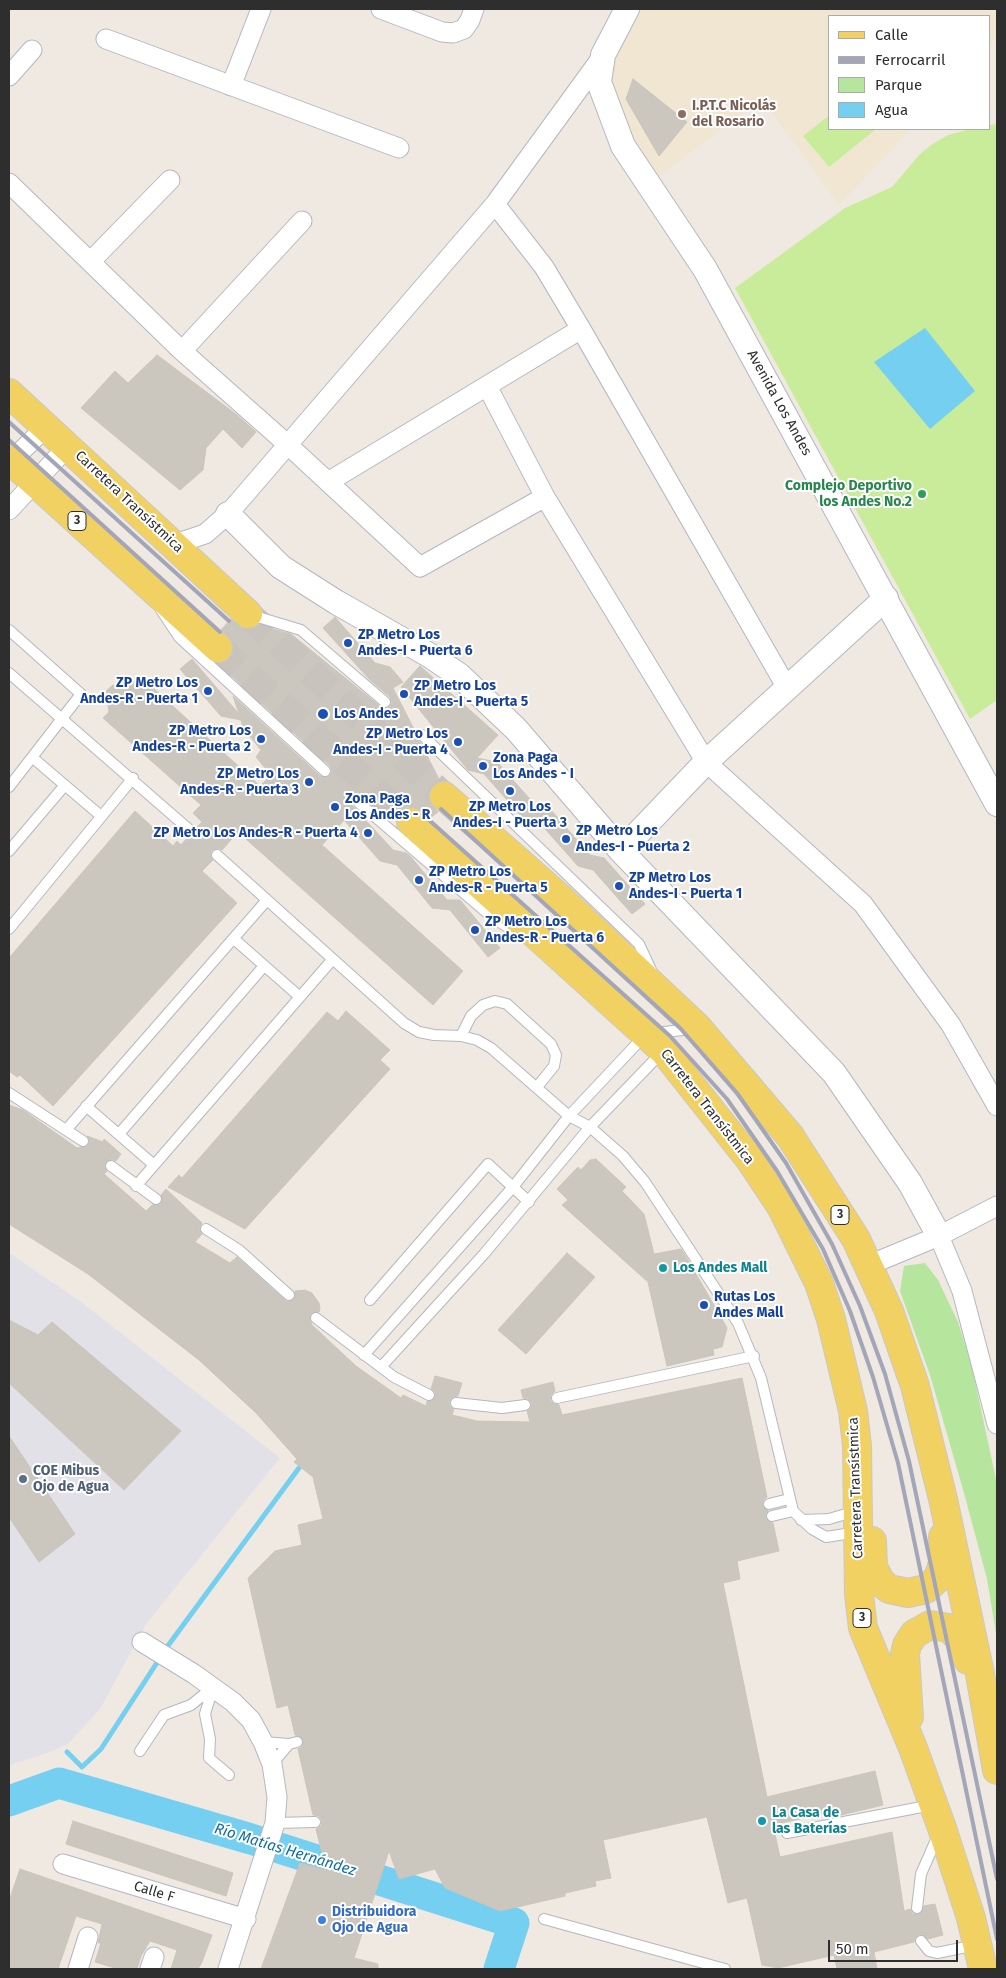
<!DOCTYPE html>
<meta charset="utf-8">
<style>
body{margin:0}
#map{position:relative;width:1006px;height:1978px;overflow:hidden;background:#efe9e1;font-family:"Fira Sans",sans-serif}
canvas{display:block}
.frame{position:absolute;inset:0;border:10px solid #2e2e2e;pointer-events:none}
.legend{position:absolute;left:828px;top:15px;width:162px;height:115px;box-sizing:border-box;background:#fff;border:1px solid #ababab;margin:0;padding:6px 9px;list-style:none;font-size:15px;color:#2e2e2e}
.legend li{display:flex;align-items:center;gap:10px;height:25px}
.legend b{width:25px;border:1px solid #ababab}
.scale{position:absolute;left:828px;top:1940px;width:130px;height:22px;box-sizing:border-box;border:2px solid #2e2e2e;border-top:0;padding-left:6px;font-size:15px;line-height:18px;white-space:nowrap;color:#2e2e2e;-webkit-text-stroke:4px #fff;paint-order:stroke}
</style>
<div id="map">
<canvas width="1006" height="1978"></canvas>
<div class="frame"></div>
<ul class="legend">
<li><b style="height:6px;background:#f2d163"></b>Calle</li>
<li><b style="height:6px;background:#a3a6b8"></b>Ferrocarril</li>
<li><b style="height:14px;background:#b6e59e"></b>Parque</li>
<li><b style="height:14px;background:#75cff0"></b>Agua</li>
</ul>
<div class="scale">50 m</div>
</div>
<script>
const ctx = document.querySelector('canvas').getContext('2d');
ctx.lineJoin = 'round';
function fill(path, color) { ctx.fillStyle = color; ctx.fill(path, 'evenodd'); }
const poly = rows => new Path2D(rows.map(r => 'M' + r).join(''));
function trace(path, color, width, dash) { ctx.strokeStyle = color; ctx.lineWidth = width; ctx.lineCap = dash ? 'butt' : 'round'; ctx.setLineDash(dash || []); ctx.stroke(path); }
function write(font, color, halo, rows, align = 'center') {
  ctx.font = font + ' "Fira Sans",sans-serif'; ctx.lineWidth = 4; ctx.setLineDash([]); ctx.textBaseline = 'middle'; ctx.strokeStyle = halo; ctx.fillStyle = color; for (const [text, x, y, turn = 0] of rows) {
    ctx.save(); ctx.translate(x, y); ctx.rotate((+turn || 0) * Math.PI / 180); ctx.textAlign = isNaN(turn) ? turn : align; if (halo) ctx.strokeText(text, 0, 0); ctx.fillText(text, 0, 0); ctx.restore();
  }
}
fill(poly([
 [9,1253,80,1301,280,1458,146,1624,100,1709,68,1744,42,1755,9,1765]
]), '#e3e1e8');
fill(poly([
 [628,9,997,9,997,37,990,45,990,16,830,16,830,129,911,129,839,205,762,99,655,179,634,145,608,80]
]), '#f0e6d1');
fill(poly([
 [925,1263,938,1280,958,1322,971,1363,997,1484,997,1639,987,1579,964,1493,930,1375,900,1291,904,1266]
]), '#b6e59e');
fill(poly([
 [830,115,830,129,876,129,829,167,803,136],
 [997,124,997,700,970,719,735,288,845,208,892,187,920,154,931,145,948,135,971,129,990,129,990,125]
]), '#c9ec9a');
fill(poly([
 [925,328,975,391,930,429,874,362]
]), '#75cff0');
trace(poly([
 [164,1651,299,1468],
 [67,1752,82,1767,101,1749,160,1658]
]), '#75cff0', 5);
trace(poly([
 [9,1801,59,1783,251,1839,514,1923,499,1969]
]), '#75cff0', 31);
const building = poly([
 [633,79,687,122,659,156,626,99,633,79],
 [157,355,237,415,256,432,242,448,223,429,206,448,203,470,180,490,81,408,115,371,128,383,157,355],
 [335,617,375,663,390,667,403,682,393,688,416,733,416,737,421,744,440,781,433,785,429,792,429,801,438,812,430,818,415,807,406,807,397,817,379,811,361,796,356,797,352,802,347,800,393,850,406,853,410,856,447,900,460,900,500,948,488,957,450,910,432,908,397,865,380,861,344,820,322,845,463,971,433,1005,238,832,222,850,218,848,212,850,210,854,213,860,202,871,237,903,53,1106,20,1075,17,1077,9,1071,9,958,135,811,173,846,177,841,181,845,188,837,197,837,199,833,197,827,202,822,193,813,201,805,103,718,109,712,106,691,113,685,131,684,139,675,260,786,271,775,256,757,261,750,243,728,241,720,221,716,180,669,192,659,239,714,233,696,320,776,328,777,332,772,330,766,225,670,223,663,230,658,233,652,233,644,221,630,231,619,244,629,252,629,259,625,291,634,381,707,388,708,392,703,390,697,370,680,323,628,335,617],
 [420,666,498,735,477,758,497,762,536,806,551,810,590,855,604,858,645,904,632,914,593,870,578,866,538,821,522,817,484,774,468,770,401,687,420,666],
 [346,1011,390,1050,380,1060,390,1069,245,1229,168,1187,179,1175,182,1178,327,1012,338,1021,346,1011],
 [9,1105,23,1110,77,1148,88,1145,90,1141,87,1136,103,1142,104,1139,121,1154,116,1161,111,1159,106,1162,104,1166,107,1171,104,1174,146,1211,152,1205,161,1203,161,1195,166,1189,202,1223,199,1229,202,1234,195,1242,230,1263,237,1257,287,1302,294,1299,295,1291,305,1290,312,1293,319,1303,320,1309,319,1312,310,1314,310,1320,312,1325,356,1366,401,1398,403,1395,426,1406,427,1401,435,1398,435,1392,431,1389,435,1376,462,1383,458,1396,453,1397,449,1402,450,1406,454,1409,452,1415,477,1421,530,1422,527,1411,531,1408,532,1404,528,1399,523,1398,521,1390,553,1382,555,1391,551,1395,550,1400,554,1404,559,1405,562,1415,742,1378,767,1497,764,1499,762,1505,768,1511,765,1515,767,1520,773,1523,779,1551,737,1561,740,1579,723,1583,767,1797,875,1771,883,1805,837,1816,835,1811,773,1825,780,1857,892,1832,904,1911,910,1909,913,1914,919,1914,924,1906,935,1904,943,1935,928,1939,920,1934,915,1938,914,1942,874,1952,877,1969,837,1969,834,1955,778,1968,762,1965,747,1898,728,1903,707,1817,603,1840,611,1878,595,1881,596,1886,565,1893,565,1896,500,1911,445,1888,435,1869,399,1879,389,1851,354,1958,378,1964,378,1969,261,1969,300,1863,326,1870,316,1829,321,1826,322,1821,319,1816,313,1815,298,1749,302,1747,303,1740,299,1736,295,1735,288,1705,277,1708,248,1578,275,1551,302,1545,298,1525,323,1519,313,1477,294,1462,297,1459,256,1413,199,1360,88,1274,9,1224,9,1105],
 [596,1159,626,1187,622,1191,644,1214,654,1254,681,1249,688,1260,727,1328,722,1347,713,1349,714,1355,667,1366,648,1282,562,1205,568,1200,557,1189,578,1167,581,1170,590,1160,596,1159],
 [567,1253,595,1277,526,1354,498,1330,567,1253],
 [9,1320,38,1335,52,1322,181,1431,124,1490,9,1383,9,1320],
 [9,1436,75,1534,39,1562,9,1517,9,1436],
 [73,1821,233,1873,226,1896,66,1844,73,1821],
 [20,1869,212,1935,202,1962,198,1969,171,1969,177,1950,150,1941,141,1956,137,1969,118,1969,95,1962,101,1943,98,1943,102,1924,76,1916,58,1969,9,1969,9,1901,20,1869]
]);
fill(building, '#cbc7bf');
trace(building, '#cbc5ba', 1);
trace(poly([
 [248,614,444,796],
 [218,648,411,822]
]), '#c8c4bd', 28, [28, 14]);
const service = poly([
 [161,610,179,637,325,771],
 [248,614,301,630,385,702],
 [9,630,81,694,9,787],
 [9,673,192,832],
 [422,735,639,944,652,972],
 [33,758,101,816],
 [359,803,493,918,514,931],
 [9,851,65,785],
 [217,855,404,1023,419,1032,434,1035,461,1036,477,1040,491,1048,569,1116,590,1127,623,1156,645,1182,738,1323,761,1378,793,1511,812,1529,826,1537,858,1532],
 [9,929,133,778],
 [234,939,300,997],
 [461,1036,471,1016,483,1005,495,1001,507,1004,551,1044,556,1055,554,1066,537,1087],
 [9,1093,83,1141],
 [86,1106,154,1165],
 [66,1130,267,900],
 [119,1134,264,966],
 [111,1166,156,1199],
 [136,1186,332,960],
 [206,1229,239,1250,289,1295],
 [370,1300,488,1164,529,1202],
 [316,1318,394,1377,429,1395],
 [364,1355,513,1187,569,1116,646,1034,692,1029],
 [381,1367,484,1254,590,1127,663,1051],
 [557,1398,754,1356],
 [456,1403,502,1408,525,1405],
 [769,1504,789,1499],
 [772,1516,793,1511],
 [801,1520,829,1519,856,1511],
 [213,1687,205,1714,210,1739,209,1758,229,1775],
 [263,1742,289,1744,297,1742],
 [140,1751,164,1715,191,1705,213,1687],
 [272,1764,289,1744],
 [275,1823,315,1822],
 [787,1833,932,1805],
 [917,1908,921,1874,939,1833],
 [544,1919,725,1969],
 [921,1941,929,1951,937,1953,976,1945]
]);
const minor = poly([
 [381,9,442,32,453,33,464,29,470,20,474,9],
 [106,39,399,148],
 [9,76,32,50],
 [231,86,261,9],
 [9,183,182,351,287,444,420,567,545,497],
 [495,204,544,267,581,329,787,688],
 [91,261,170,180],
 [182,351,302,221],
 [487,386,545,497,706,762,863,904,951,1025,997,1106],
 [9,463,47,426],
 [328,482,581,329],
 [9,510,68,446],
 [175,544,205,534,228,514,495,204,602,57],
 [939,1236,962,1291,997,1424],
 [869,1265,939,1236,997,1206],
 [142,1642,194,1674,233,1702,251,1720,263,1742,272,1764,277,1797,275,1823,228,1969],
 [63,1864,246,1919],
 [78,1969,88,1937],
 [150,1969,154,1957]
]);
const tertiary = poly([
 [627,9,603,55,599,82,623,146,705,269,997,804],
 [228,514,281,567,336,602,429,655,459,675,516,729,621,851,834,1073,910,1183,939,1236],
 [621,851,706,762,886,598]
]);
const primary = poly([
 [9,393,248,614],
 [9,459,218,648],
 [444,796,559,897,698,1028,790,1136,856,1239,889,1311,915,1386,943,1499,979,1669,997,1770],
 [411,822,664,1051,751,1161,782,1208,819,1283,831,1319,853,1411,857,1446,859,1595,863,1628,913,1748,942,1828,971,1918,983,1969],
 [872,1541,873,1567,880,1581,889,1589,908,1593,926,1589,938,1578,944,1560,943,1537],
 [909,1717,905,1654,907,1645,914,1634,930,1625,949,1628,959,1638,968,1660]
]);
trace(service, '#b4b7c1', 12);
trace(minor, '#b4b7c1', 21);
trace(tertiary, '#b4b7c1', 26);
trace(primary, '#c9c9c9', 30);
trace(service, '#fff', 10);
trace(minor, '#fff', 19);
trace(tertiary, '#fff', 24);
trace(primary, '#f2d163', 28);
trace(poly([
 [9,422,229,621],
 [9,440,220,632],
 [441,809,680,1028,737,1093,786,1163,832,1244,860,1306,885,1374,909,1461,997,1879],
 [428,819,670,1036,727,1099,777,1171,823,1249,850,1311,873,1377,898,1463,997,1939]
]), '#a3a6b8', 4);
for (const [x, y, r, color] of [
 [682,114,5,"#8d6e63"],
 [922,494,5,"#2e9e5b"],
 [348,643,5,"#1a4fb4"],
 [208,691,5,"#1a4fb4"],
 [404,694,5,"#1a4fb4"],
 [323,714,6,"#1a4fb4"],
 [261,739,5,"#1a4fb4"],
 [458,742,5,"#1a4fb4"],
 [483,766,5,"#1a4fb4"],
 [309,782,5,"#1a4fb4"],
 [510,791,5,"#1a4fb4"],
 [335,807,5,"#1a4fb4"],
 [368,833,5,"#1a4fb4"],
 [566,839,5,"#1a4fb4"],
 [419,880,5,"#1a4fb4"],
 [619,886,5,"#1a4fb4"],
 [475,930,5,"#1a4fb4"],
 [663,1268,5,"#0f9aa8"],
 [704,1305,5,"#1a4fb4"],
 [23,1479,5,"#5c6f8a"],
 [762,1821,5,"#0f9aa8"],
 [322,1920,5,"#3f7fe0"]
]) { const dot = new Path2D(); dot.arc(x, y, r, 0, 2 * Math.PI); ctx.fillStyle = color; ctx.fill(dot); trace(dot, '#fff', 2); }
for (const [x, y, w] of [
 [77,521,18],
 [840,1215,18],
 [862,1618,18]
]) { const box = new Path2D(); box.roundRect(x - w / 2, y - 9.5, w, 19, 4); ctx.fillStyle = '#fff'; ctx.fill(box); trace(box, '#2e2e2e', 1); }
write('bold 12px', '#2e2e2e', null, [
 ["3",77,521],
 ["3",840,1215],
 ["3",862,1618]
]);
write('bold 14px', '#785e54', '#fff', [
 ["I.P.T.C Nicolás",692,106],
 ["del Rosario",692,122]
], 'left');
write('14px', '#2e2e2e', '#fff', [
 ["Avenida Los Andes",779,403,61],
 ["Carretera Transístmica",129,502,43],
 ["Carretera Transístmica",707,1107,52],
 ["Carretera Transístmica",856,1488,-92],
 ["Calle F",154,1892,17]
]);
write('bold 14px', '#27864d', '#fff', [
 ["Complejo Deportivo",912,486],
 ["los Andes No.2",912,502]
], 'right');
write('bold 14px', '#164399', '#fff', [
 ["ZP Metro Los",358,635],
 ["Andes-I - Puerta 6",358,651],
 ["ZP Metro Los",198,683,"right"],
 ["Andes-R - Puerta 1",198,699,"right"],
 ["ZP Metro Los",414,686],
 ["Andes-I - Puerta 5",414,702],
 ["Los Andes",334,714],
 ["ZP Metro Los",251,731,"right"],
 ["Andes-R - Puerta 2",251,747,"right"],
 ["ZP Metro Los",448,734,"right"],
 ["Andes-I - Puerta 4",448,750,"right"],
 ["Zona Paga",493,758],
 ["Los Andes - I",493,774],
 ["ZP Metro Los",299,774,"right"],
 ["Andes-R - Puerta 3",299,790,"right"],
 ["Zona Paga",345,799],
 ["Los Andes - R",345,815],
 ["ZP Metro Los",510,807,"center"],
 ["Andes-I - Puerta 3",510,823,"center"],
 ["ZP Metro Los",576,831],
 ["Andes-I - Puerta 2",576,847],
 ["ZP Metro Los Andes-R - Puerta 4",358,833,"right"],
 ["ZP Metro Los",429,872],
 ["Andes-R - Puerta 5",429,888],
 ["ZP Metro Los",629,878],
 ["Andes-I - Puerta 1",629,894],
 ["ZP Metro Los",485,922],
 ["Andes-R - Puerta 6",485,938],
 ["Rutas Los",714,1297],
 ["Andes Mall",714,1313]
], 'left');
write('bold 14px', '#0d838f', '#fff', [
 ["Los Andes Mall",673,1268],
 ["La Casa de",772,1813],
 ["las Baterías",772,1829]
], 'left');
write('bold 14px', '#4e5e75', '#fff', [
 ["COE Mibus",33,1471],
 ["Ojo de Agua",33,1487]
], 'left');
write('bold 14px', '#366cbe', '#fff', [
 ["Distribuidora",332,1912],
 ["Ojo de Agua",332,1928]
], 'left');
write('italic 15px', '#0d6fa3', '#fff', [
 ["Río Matías Hernández",285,1850,17]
]);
</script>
